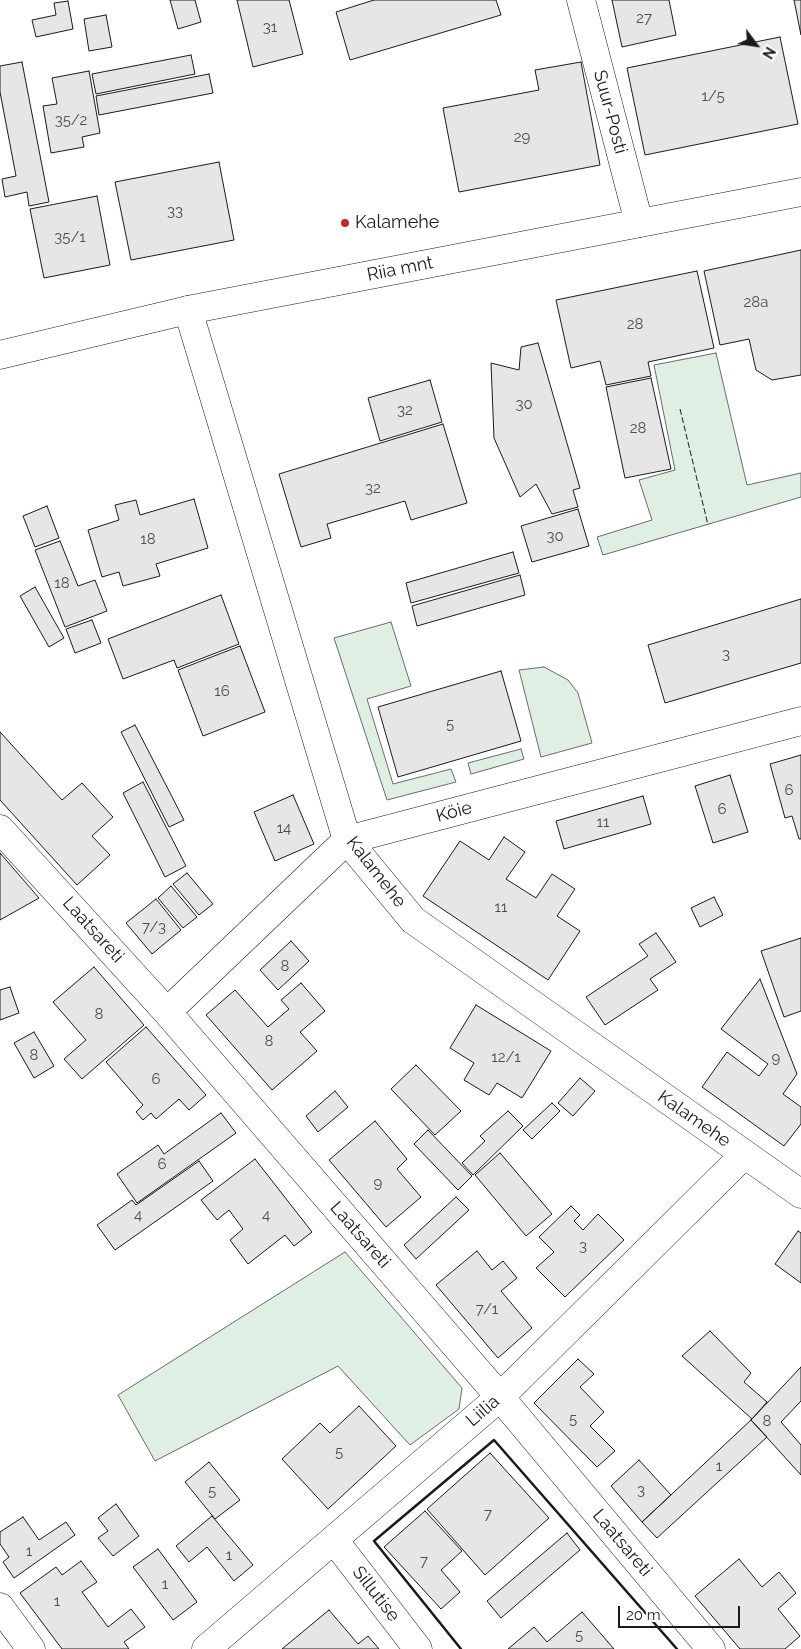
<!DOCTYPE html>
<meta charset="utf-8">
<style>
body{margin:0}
#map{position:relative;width:801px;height:1649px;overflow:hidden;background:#fff;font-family:Raleway,sans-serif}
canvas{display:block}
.north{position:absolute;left:731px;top:20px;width:50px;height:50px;-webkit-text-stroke:4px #fff;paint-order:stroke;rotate:121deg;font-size:14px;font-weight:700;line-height:20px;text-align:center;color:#1a1a1a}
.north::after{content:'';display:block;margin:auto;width:18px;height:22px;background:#1a1a1a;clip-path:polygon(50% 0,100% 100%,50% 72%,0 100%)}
.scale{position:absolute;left:618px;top:1606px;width:122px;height:22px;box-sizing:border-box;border:2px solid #1a1a1a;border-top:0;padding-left:6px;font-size:15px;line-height:18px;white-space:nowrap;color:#1a1a1a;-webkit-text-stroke:4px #fff;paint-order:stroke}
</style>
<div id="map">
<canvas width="801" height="1649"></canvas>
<div class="north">N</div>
<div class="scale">20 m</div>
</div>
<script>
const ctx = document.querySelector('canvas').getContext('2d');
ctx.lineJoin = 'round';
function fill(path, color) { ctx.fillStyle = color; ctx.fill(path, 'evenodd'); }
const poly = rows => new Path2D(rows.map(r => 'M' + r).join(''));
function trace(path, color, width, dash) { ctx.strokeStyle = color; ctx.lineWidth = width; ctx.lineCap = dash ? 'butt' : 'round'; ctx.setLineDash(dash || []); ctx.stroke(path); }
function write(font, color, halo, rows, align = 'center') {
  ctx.font = font + ' Raleway,sans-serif'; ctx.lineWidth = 4; ctx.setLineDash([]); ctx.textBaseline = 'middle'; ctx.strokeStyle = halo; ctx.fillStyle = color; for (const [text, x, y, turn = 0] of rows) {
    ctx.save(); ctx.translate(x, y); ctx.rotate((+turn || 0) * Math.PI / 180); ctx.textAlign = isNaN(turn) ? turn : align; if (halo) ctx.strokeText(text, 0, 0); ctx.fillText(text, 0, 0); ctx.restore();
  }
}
const green = poly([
 [716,353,747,485,801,473,801,497,603,555,597,537,652,520,639,480,675,470,654,365,716,353],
 [391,622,411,686,367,699,393,784,451,769,456,782,387,800,334,638,391,622],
 [544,667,568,680,578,693,592,743,541,757,519,670,544,667],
 [521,749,524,759,471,774,468,763,521,749],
 [345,1252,462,1388,459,1409,410,1445,338,1366,155,1461,118,1395,345,1252]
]);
fill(green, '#e0efe3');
trace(green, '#6a6a6a', 1);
const building = poly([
 [170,0,195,0,201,22,178,29,170,0],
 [237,0,289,0,303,54,253,67,237,0],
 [374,0,496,0,501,15,350,60,336,12,374,0],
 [612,0,669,0,676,35,622,47,612,0],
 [794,0,801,0,801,35,794,0],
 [68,1,73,29,36,37,32,20,56,15,54,3,68,1],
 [106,15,112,47,89,51,84,19,106,15],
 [780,37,798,124,645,155,627,68,780,37],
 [191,55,195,74,96,94,92,74,191,55],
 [22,62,49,202,29,206,27,192,5,197,2,179,16,176,0,92,0,66,22,62],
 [581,62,600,165,459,192,443,108,539,90,535,70,581,62],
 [89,71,100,133,82,137,84,147,51,153,43,106,57,104,52,78,89,71],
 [209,74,213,93,99,115,96,96,209,74],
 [219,162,234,240,131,260,115,182,219,162],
 [97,196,110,265,44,278,30,209,97,196],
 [801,250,801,375,772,380,756,370,749,339,720,345,704,271,801,250],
 [697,271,714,348,648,362,651,376,606,385,600,361,571,368,556,300,697,271],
 [538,343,580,488,573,490,578,507,552,514,536,484,520,497,494,438,491,363,519,370,521,347,538,343],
 [651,378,671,469,625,478,606,387,651,378],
 [430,380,442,422,380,441,368,398,430,380],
 [443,424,467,503,411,520,405,501,327,524,331,538,301,547,279,474,443,424],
 [194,499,208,548,156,564,160,576,123,586,119,572,102,577,88,530,119,520,115,505,136,500,140,515,194,499],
 [47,506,59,538,35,547,23,516,47,506],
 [578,509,589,546,532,562,521,526,578,509],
 [60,541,78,586,95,580,107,611,65,627,35,550,60,541],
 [513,552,519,573,411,603,406,583,513,552],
 [520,575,525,595,417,626,412,606,520,575],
 [35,587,64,638,49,647,20,596,35,587],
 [221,595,239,644,177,668,174,660,123,679,108,639,221,595],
 [801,599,801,663,665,703,648,645,801,599],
 [92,620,101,643,75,653,66,629,92,620],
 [240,646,265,712,203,736,178,670,240,646],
 [501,671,521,741,398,777,378,707,501,671],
 [135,725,184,820,169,827,121,732,135,725],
 [0,732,62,800,82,783,113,817,92,836,110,855,77,885,0,800,0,732],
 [801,755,801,839,799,839,792,816,785,818,770,764,801,755],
 [730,775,748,832,713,843,695,786,730,775],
 [143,782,186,866,165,877,123,793,143,782],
 [293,795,314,844,275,861,254,812,293,795],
 [643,796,651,824,564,849,556,821,643,796],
 [504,837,525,852,506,879,536,898,552,874,575,889,557,916,580,931,548,980,423,896,460,841,489,860,504,837],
 [0,853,39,898,0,920,0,853],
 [187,873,213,904,199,915,173,884,187,873],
 [171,886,197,917,183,928,158,898,171,886],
 [714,897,723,915,700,927,691,908,714,897],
 [156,899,181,930,152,954,126,923,156,899],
 [656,933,676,962,650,979,658,990,605,1025,586,997,648,956,639,944,656,933],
 [801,938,801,1011,784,1017,761,951,801,938],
 [291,941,309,961,278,990,260,970,291,941],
 [94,967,144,1025,82,1079,64,1059,86,1040,53,1002,94,967],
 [760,979,797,1074,783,1094,801,1107,801,1124,784,1146,702,1087,727,1052,759,1076,768,1064,721,1029,760,979],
 [301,983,325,1011,300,1032,317,1051,272,1090,206,1015,235,990,268,1027,289,1009,281,1000,301,983],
 [10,987,19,1013,0,1020,0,990,10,987],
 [476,1005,551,1051,522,1098,497,1083,489,1095,464,1080,474,1063,450,1048,476,1005],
 [146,1027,206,1095,189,1110,179,1099,156,1119,151,1113,143,1120,136,1112,143,1105,106,1062,146,1027],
 [34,1032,54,1066,34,1078,14,1043,34,1032],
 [416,1065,461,1111,435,1135,391,1089,416,1065],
 [580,1078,595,1091,573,1116,558,1103,580,1078],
 [335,1091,348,1107,318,1132,306,1116,335,1091],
 [552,1103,560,1111,532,1139,523,1130,552,1103],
 [508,1111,523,1126,473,1175,462,1163,485,1141,480,1136,508,1111],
 [221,1113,236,1133,137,1203,117,1174,158,1145,164,1154,221,1113],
 [375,1121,407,1159,397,1169,421,1197,386,1227,329,1160,375,1121],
 [428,1130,472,1176,458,1190,414,1144,428,1130],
 [500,1153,552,1214,526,1236,475,1175,500,1153],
 [255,1159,312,1232,294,1246,285,1235,248,1264,230,1240,243,1229,229,1210,217,1220,201,1200,255,1159],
 [199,1161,213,1181,115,1250,97,1225,132,1200,136,1205,199,1161],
 [456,1197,469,1210,416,1259,404,1245,456,1197],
 [571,1206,580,1215,574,1221,583,1230,598,1214,624,1240,565,1297,536,1268,554,1252,539,1237,571,1206],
 [798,1231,801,1233,801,1283,775,1264,798,1231],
 [477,1251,492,1270,503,1261,517,1278,501,1291,532,1328,498,1358,436,1285,477,1251],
 [710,1331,751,1373,744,1382,767,1402,752,1419,682,1356,710,1331],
 [578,1359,594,1374,580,1387,604,1412,590,1426,615,1451,597,1467,534,1403,578,1359],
 [801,1367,801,1401,781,1422,801,1445,801,1475,751,1420,801,1367],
 [359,1406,396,1446,328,1509,282,1459,320,1423,330,1433,359,1406],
 [751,1420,767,1437,657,1538,642,1522,751,1420],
 [490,1453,549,1518,485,1575,427,1509,490,1453],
 [639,1460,671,1495,642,1522,611,1486,639,1460],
 [209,1462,240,1500,215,1519,185,1482,209,1462],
 [116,1504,139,1536,113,1556,98,1538,108,1531,98,1518,116,1504],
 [425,1511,462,1551,441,1570,460,1592,441,1609,384,1547,425,1511],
 [212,1516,253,1565,234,1581,207,1547,189,1562,176,1546,212,1516],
 [23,1517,39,1540,66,1522,75,1535,14,1578,3,1562,9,1557,0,1544,0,1532,23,1517],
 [567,1533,580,1550,501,1618,487,1601,567,1533],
 [158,1549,197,1602,173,1620,133,1567,158,1549],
 [739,1559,762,1587,779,1572,796,1593,778,1609,800,1636,785,1649,740,1649,695,1596,739,1559],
 [81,1561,97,1582,82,1592,108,1627,131,1609,145,1627,124,1642,129,1649,62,1649,20,1593,56,1567,62,1575,81,1561],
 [329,1610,358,1644,368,1636,379,1649,282,1649,329,1610],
 [582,1612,614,1649,508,1649,534,1627,547,1642,582,1612]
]);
fill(building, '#e6e6e6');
trace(building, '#1a1a1a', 1);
const minor = poly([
 [581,0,639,223],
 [188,310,347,840,413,920,801,1194],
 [0,829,167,1012,500,1397,711,1649],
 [167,1012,347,840,801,721],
 [334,1540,418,1649],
 [0,1607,31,1649],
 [206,1649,500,1397,744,1155]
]);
const secondary = poly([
 [0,355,188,310,801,192]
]);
trace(minor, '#1a1a1a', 29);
trace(secondary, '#1a1a1a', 29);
trace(minor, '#fff', 28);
trace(secondary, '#fff', 28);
trace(poly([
 [680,409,708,525]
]), '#1a1a1a', 1, [6, 2.5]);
trace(poly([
 [461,1649,374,1541,494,1440,677,1649]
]), '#1a1a1a', 2.5);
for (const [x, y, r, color] of [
 [345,223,5,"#c62828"]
]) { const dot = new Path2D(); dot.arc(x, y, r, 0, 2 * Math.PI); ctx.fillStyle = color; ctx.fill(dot); trace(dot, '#fff', 2); }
write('15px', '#4d4d4d', null, [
 ["27",644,18],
 ["31",270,27],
 ["1/5",713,96],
 ["35/2",71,120],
 ["29",522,137],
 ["33",175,211],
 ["35/1",70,237],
 ["28a",756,302],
 ["28",635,324],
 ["30",524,404],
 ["32",405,410],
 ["28",638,428],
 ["32",373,488],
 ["30",555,536],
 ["18",148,539],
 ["18",62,583],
 ["3",726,654],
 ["16",222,691],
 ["5",450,724],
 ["6",789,790],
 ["6",722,809],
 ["11",603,822],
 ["14",284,828],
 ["11",501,907],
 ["7/3",154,927],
 ["8",285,966],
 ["8",99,1014],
 ["8",269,1041],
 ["8",34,1055],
 ["12/1",506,1057],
 ["9",776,1058],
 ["6",156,1079],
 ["6",162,1164],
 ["9",378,1183],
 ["4",138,1215],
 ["4",266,1215],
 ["3",583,1246],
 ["7/1",487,1309],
 ["5",573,1419],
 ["8",767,1421],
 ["5",339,1452],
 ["1",719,1466],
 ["3",641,1490],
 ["5",212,1491],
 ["7",488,1514],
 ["1",29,1551],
 ["1",229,1555],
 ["7",424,1561],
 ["1",165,1584],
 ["1",57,1601],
 ["5",579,1635]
]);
write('18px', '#1a1a1a', '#fff', [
 ["Suur-Posti",610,112,75],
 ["Riia mnt",400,269,-11],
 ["Köie",454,812,-15],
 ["Kalamehe",376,872,52],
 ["Laatsareti",93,930,48],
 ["Kalamehe",694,1119,35],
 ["Laatsareti",360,1235,49],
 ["Liilia",483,1411,-41],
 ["Laatsareti",622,1543,50],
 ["Sillutise",376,1594,52]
]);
write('18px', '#1a1a1a', '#fff', [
 ["Kalamehe",355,223]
], 'left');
</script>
